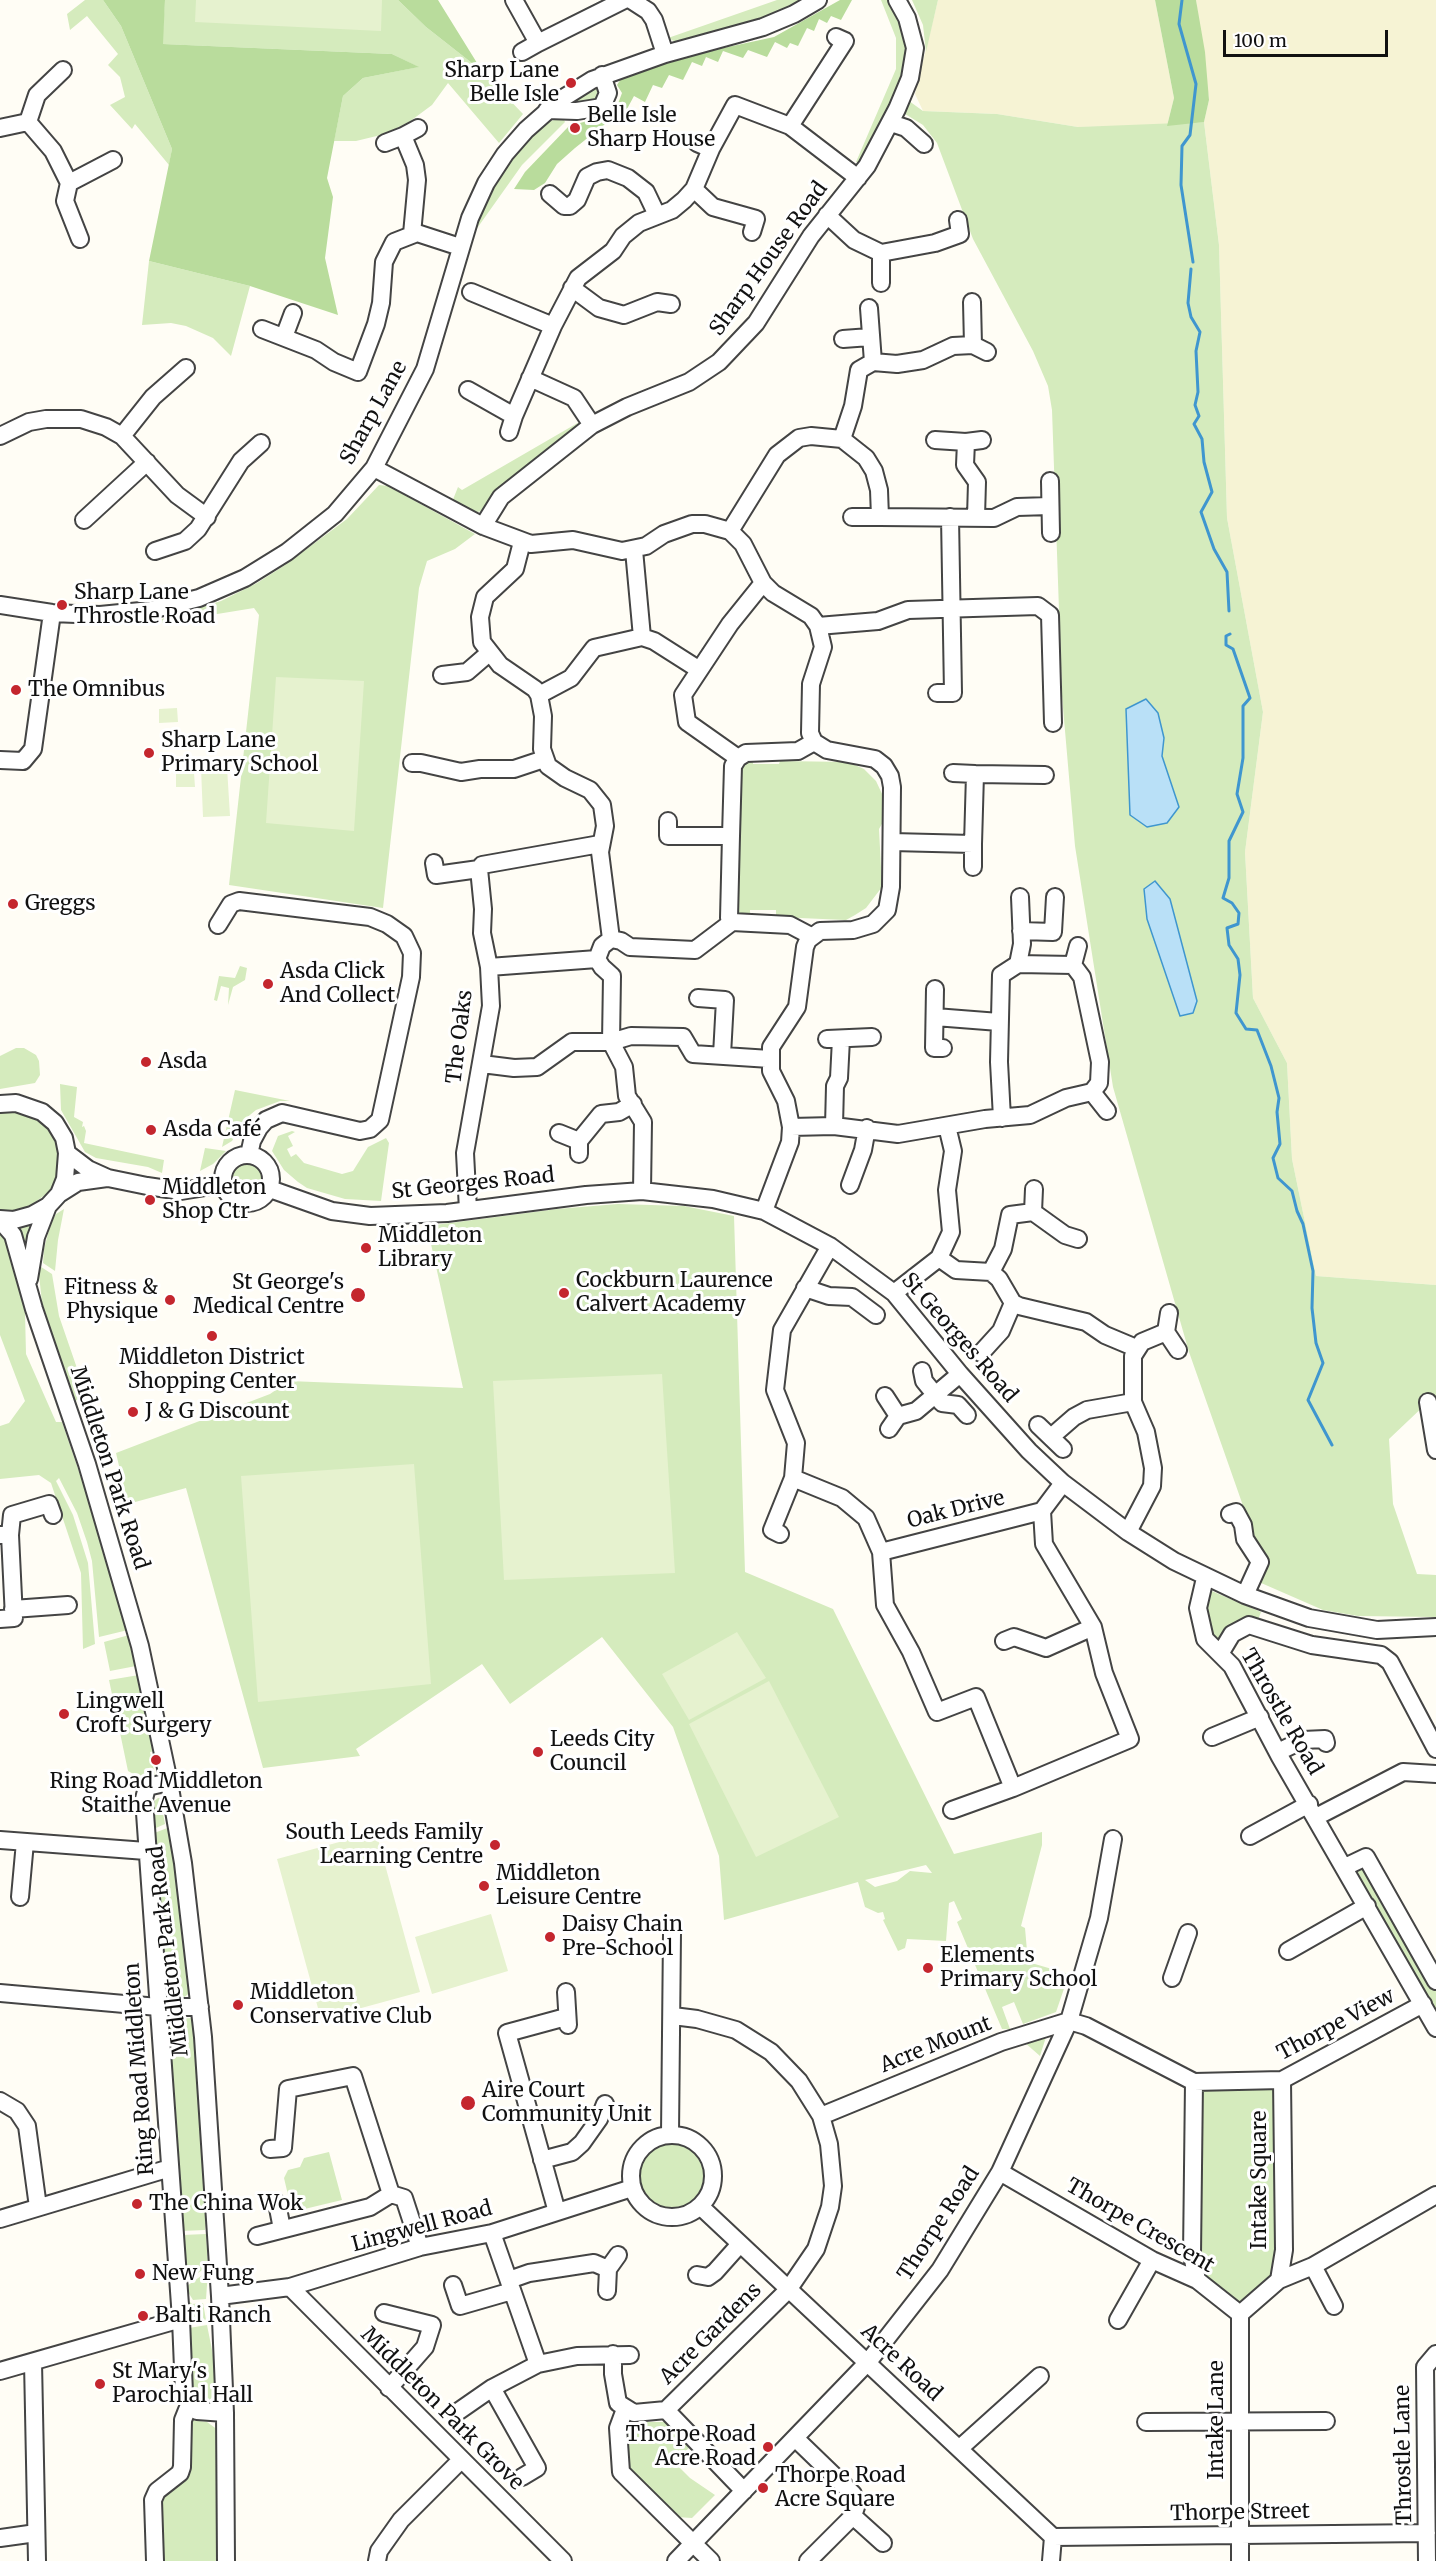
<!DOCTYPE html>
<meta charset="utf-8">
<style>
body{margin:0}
#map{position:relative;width:1436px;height:2561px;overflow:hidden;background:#fffdf5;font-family:Merriweather,serif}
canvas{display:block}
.scale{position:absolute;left:1223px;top:30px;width:165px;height:27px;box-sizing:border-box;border:3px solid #111;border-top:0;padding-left:8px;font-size:18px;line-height:21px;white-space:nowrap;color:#111;-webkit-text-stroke:4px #fff;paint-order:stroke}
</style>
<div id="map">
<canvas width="1436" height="2561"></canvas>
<div class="scale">100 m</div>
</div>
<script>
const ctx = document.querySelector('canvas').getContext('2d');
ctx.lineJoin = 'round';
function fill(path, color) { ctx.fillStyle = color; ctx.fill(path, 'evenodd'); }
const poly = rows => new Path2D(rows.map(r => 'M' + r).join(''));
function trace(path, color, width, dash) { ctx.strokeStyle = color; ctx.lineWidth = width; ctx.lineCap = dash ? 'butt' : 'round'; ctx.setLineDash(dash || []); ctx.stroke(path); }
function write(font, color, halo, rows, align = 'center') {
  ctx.font = font + ' Merriweather,serif'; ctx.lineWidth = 6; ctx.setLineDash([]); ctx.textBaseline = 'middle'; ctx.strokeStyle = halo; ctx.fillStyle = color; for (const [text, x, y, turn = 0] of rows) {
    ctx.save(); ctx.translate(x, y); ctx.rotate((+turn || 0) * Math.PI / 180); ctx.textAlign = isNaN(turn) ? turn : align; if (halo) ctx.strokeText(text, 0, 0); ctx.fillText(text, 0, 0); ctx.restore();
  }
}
fill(poly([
 [938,0,1155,0,1174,98,1167,126,1078,127,997,114,923,111,915,94],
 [1196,0,1436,0,1436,1285,1316,1276,1292,1159,1287,1063,1253,998,1245,852,1263,712,1227,518,1219,245,1204,122,1209,100]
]), '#f6f3d4');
fill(poly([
 [85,0,103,0,121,26,172,149,169,165,135,124,132,129,110,105,125,97,120,77,108,65,118,54,87,16,70,30,67,14],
 [165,0,398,0,426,27,482,71,523,114,499,143,448,83,432,105,409,122,385,134,356,141,334,141,343,96,363,78,418,67,392,54,162,44],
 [777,0,806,0,768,18,678,43,668,38],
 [881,0,889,0,901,20,908,49,907,63,892,108,860,162,856,162,896,69,896,38],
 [912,0,938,0,926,52,923,25],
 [596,86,600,90,599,99,566,105],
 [902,96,923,111,997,114,1078,127,1204,122,1219,245,1227,518,1263,712,1245,852,1253,998,1287,1063,1292,1159,1316,1276,1436,1285,1436,1399,1428,1402,1389,1439,1393,1504,1417,1574,1436,1575,1436,1617,1358,1616,1323,1610,1252,1579,1260,1562,1254,1537,1189,1352,1113,1087,1075,846,1062,696,1052,410,1048,386,1033,351,973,239,937,143,923,125,897,109],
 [563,118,565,122,522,165,468,241,487,195,521,144,546,122],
 [149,261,250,286,231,356,213,338,186,326,171,323,142,325],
 [581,421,482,511,473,513,452,502,458,487,462,490],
 [379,485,388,486,475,534,455,549,427,561,419,588,383,908,229,885,259,615,254,608,162,623,162,619,221,601,257,583,285,565,347,519],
 [753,756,753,764,779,764,780,761,848,762,864,769,876,781,883,796,883,822,879,829,882,887,866,908,855,915,846,920,776,917,776,910,750,910,750,918,744,918,733,907,737,768],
 [240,966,247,968,245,980,233,987,228,1005,229,988,221,986,217,1001,214,1000,219,976,235,978],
 [16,1048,24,1048,36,1055,39,1061,40,1075,35,1083,0,1089,0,1056],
 [60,1084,77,1087,74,1117,83,1122,82,1127,84,1126,86,1131,84,1143,164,1160,162,1173,148,1167,96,1158,85,1152,61,1110],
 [235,1090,290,1101,280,1101,256,1110,245,1119,232,1141,222,1147],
 [13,1111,39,1120,52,1133,59,1150,57,1177,49,1192,27,1208,9,1211,0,1210,0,1112],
 [292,1131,295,1132,288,1136,293,1146,287,1149,291,1157,296,1154,304,1163,342,1174,353,1171,368,1147,386,1138,389,1143,381,1201,345,1199,307,1188,298,1182,284,1170,272,1151,278,1136],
 [205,1148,226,1151,213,1164,200,1171],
 '231 1179a16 16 0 1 1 32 0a16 16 0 1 1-32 0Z',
 [618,1204,684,1206,734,1216,745,1572,833,1609,954,1854,1042,1832,1042,1845,1021,1926,1025,1928,1028,1962,1069,1974,1056,2012,1023,2024,1014,2002,1002,2007,1010,2029,1002,2029,957,1922,962,1919,954,1901,949,1903,946,1941,907,1939,905,1948,898,1951,883,1920,885,1919,883,1912,878,1913,865,1907,858,1882,724,1920,719,1856,673,1727,602,1637,510,1704,482,1664,356,1749,360,1756,263,1768,186,1488,128,1504,116,1453,270,1394,289,1381,463,1388,427,1226,557,1209],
 [926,1865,932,1873,910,1871,897,1881,875,1887,865,1880],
 [64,1209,58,1240,55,1271,43,1263,44,1249,51,1222,56,1214],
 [36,1221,29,1264,17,1227],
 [0,1231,6,1235,25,1313,26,1354,56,1422,62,1422,101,1536,128,1630,99,1637,92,1561,87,1542,77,1513,59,1478,56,1481,73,1515,88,1563,95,1644,83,1649,81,1573,51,1483,39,1475,0,1479,0,1426,9,1423,25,1401,0,1335],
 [38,1265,52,1274,59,1316,79,1374,82,1398,75,1401,42,1303],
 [1207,1589,1261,1612,1258,1620,1219,1646,1208,1633,1204,1598],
 [129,1635,136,1666,110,1671,104,1642],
 [139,1675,155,1751,150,1752,156,1780,146,1781,128,1771,109,1680],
 [158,1798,160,1798,165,1824,149,1831,151,1804],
 [170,1827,191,1992,183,1998,166,1998,149,1835],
 [1354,1867,1368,1867,1436,1988,1436,2015],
 [194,2018,210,2224,206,2224,205,2230,181,2231,168,2026,170,2019],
 [1046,2037,1040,2056,1024,2042],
 [1282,2080,1279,2280,1240,2314,1197,2280,1194,2082],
 '637 2177a35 35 0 1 1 70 0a35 35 0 1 1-70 0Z',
 [329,2152,342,2200,292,2212,284,2178,288,2170,300,2167,304,2158],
 [206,2234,208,2266,185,2282,182,2235],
 [208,2271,206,2299,193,2300,188,2292,187,2286],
 [185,2297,192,2304,203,2303,206,2320,186,2324],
 [207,2325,213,2355,215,2391,211,2399,204,2402,196,2399,191,2392,189,2328],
 [192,2420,207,2422,218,2430,219,2561,160,2561,161,2493,183,2477,189,2422],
 [632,2422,665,2422,690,2447,674,2462,690,2478,715,2495,692,2518,677,2517,625,2472,626,2426]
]), '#d5ebbd');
fill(poly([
 [103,0,165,0,163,44,392,54,419,67,363,78,343,96,327,178,333,197,325,258,338,315,250,286,149,261,172,149,121,26],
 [398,0,438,0,482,71,426,27],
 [840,0,852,0,841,20,831,16,827,23,819,19,814,31,807,28,798,46,790,43,787,48,775,42,767,57,748,50,743,58,723,51,718,62,706,57,702,66,692,62,683,80,669,75,662,88,653,85,645,102,634,96,621,120,614,117,575,148,557,164,545,183,534,190,514,189,525,172,569,126,609,115,616,109,622,93,617,85,624,74,659,62,774,37],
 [1155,0,1196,0,1205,52,1209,100,1204,122,1167,126,1174,98]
]), '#b9dc9c');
fill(poly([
 [196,0,382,0,381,31,195,22],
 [276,677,364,681,354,831,266,823],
 [177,708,178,722,159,723,159,709],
 [227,767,230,816,203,817,201,768],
 [194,773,195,787,176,787,176,774],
 [662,1374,675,1573,504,1580,493,1381],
 [414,1464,431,1684,258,1702,241,1476],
 [737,1632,766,1678,689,1720,662,1674],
 [769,1681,839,1817,756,1857,689,1724],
 [376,1832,420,1992,321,2019,277,1859],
 [491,1914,508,1971,432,1994,415,1937]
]), '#e6f2cf');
const water = poly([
 [1146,699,1158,713,1164,738,1162,756,1179,807,1167,823,1147,827,1130,815,1126,709,1146,699],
 [1155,881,1170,899,1197,1001,1193,1013,1180,1016,1147,919,1144,889,1155,881]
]);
fill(water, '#b9e0f7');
trace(water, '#3f96cf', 1.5);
trace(poly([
 [1182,0,1179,24,1196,84,1190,135,1182,146,1181,185,1193,262],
 [1191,269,1188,303,1191,317,1200,332,1196,351,1198,392,1195,405,1199,416,1194,424,1202,439,1204,462,1212,492,1201,512,1214,549,1227,572,1229,611],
 [1230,634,1226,636,1226,645,1233,649,1250,698,1243,706,1243,758,1237,794,1243,812,1229,841,1229,878,1223,898,1232,903,1239,913,1238,924,1227,928,1229,945,1238,959,1240,975,1236,1013,1246,1029,1257,1030,1271,1066,1279,1098,1277,1112,1280,1144,1273,1158,1278,1178,1292,1191,1297,1211,1303,1224,1313,1271,1312,1308,1316,1343,1323,1363,1308,1400,1332,1445]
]), '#3f96cf', 3);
const minor = poly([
 [514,0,538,43,624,0],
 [631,0,648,11,654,20,665,54],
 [522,52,538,43],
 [547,110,577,111,602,107,608,93,602,75],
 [28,122,37,95,63,70],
 [891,123,906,128,924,144],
 [790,126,845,41,836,37],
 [0,128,28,122,53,151,69,183,65,201,80,239],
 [385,143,403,136],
 [697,143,711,149],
 [69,183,113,160],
 [694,189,713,207,756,219,752,232],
 [550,194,564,206,570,206,577,200,587,177,597,172,608,170,628,178,646,192,657,215],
 [827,215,854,240,881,253,935,243,960,234,958,220],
 [412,234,417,180,415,165,403,136,418,128],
 [881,253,881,283],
 [572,288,599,308,624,315,657,302,671,304],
 [471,292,553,326],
 [869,308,873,362],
 [262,329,316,350,334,362,358,372,376,324,381,303,384,262,394,242,417,233,460,247],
 [284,337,293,313],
 [843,339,870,337],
 [973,345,987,352],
 [530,378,574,398,592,425],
 [468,390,514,416,553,326,578,278,613,251,623,236,639,223,672,210,684,200,694,189,711,149,735,105,790,126,858,178],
 [509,432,514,416],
 [0,436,29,422,46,419,81,419,106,427,122,436,177,495,207,517],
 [122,436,153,397,186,368],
 [842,439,853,406,859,370,873,362,897,364,923,360,953,346,973,345,972,302],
 [935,440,966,442],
 [374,468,483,526,531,544,573,540,622,551,646,546,664,534,692,524,705,524,730,531,743,544,763,583,773,593,811,616,818,626,823,647,811,684,810,733,814,742,827,750,875,759,884,766,890,776,892,787,891,887,887,910,873,924,853,930,820,931,808,940,805,947,797,1007,771,1047,771,1071,786,1101,791,1127,790,1142,764,1211],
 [1050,481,1051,533],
 [852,517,880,517],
 [976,517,977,482,965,465,966,442,982,440],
 [84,520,147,462],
 [483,526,501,497,592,425,627,407,689,382,719,362,756,323,811,236,867,166,897,109,910,78,915,48,907,18,897,0],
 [730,531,777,455,799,438,811,436,842,439,866,458,874,471,879,490,880,517,994,518,1017,507,1050,506],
 [522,542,515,569,485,597,480,617,482,642,500,665,535,689,539,695,543,716,542,749,548,766,565,778,590,790,602,805,605,826,600,852,611,939,621,941,630,947,695,950,732,922,790,925,811,936],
 [155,551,185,541,198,529,241,461,261,443],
 [0,605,52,613,100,615,151,610,199,598,245,578,287,552,335,514,374,468,425,369,470,218,486,183,505,154,526,130,560,100,592,80,665,54,763,27,794,14,818,0],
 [818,626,878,621,908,610,1038,606,1050,615,1053,723],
 [642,637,654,641,698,669],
 [442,675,467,672,489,653],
 [937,693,953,693,950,517],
 [539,695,571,678,594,648,642,637,634,550],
 [738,758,687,722,683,695,730,624,763,583],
 [0,760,23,761,33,749,52,613],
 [412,763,421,763,461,772,480,769,514,769,544,759],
 [953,773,975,774],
 [668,821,668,836,731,836,733,766,738,758,746,753,798,751,814,742],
 [731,836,729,918,732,922],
 [892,842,973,844,973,867],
 [973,844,975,774,1045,775],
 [434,863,436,875,479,869],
 [218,925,231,904,239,901,370,917,387,924,404,936,412,953,411,977,380,1120,370,1129,360,1131,282,1113,266,1120,259,1128,252,1141,249,1155],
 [1021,931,1053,932,1055,897],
 [611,939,602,946,597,959,602,967,612,976,611,1042,624,1067,627,1096,643,1122,642,1191],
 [1018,964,1022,944,1020,897],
 [1073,965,1082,977,1100,1062,1099,1083,1092,1092],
 [1073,965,1078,946],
 [489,967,597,959],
 [935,989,934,1048,943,1048],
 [698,998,725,1000,722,1055],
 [935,1017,999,1022],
 [827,1039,872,1037],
 [482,1064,514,1068,537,1067,572,1042,611,1042,631,1036,683,1037,693,1054,770,1059],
 [1092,1092,1107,1111],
 [0,1104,16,1103,42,1112,55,1123,64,1138,67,1153,65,1179,59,1194,48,1206,36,1237,29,1279],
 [1002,1118,999,1062,1001,975,1018,964,1073,965],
 [834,1126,835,1086,839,1078,841,1039],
 [791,1127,834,1126,898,1134,985,1119,1030,1115,1066,1098,1092,1092],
 [559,1133,579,1141],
 [67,1153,88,1169,108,1178,147,1186,181,1191,224,1184],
 [579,1154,579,1141,601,1114,619,1112,633,1104],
 '223 1179a24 24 0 1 1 48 0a24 24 0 1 1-48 0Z',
 [850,1185,863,1150,867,1128],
 [270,1189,332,1211,370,1216,447,1213,586,1195,642,1191,713,1199,764,1211,830,1246,894,1293,960,1374,1029,1451,1063,1483,1128,1532,1174,1561,1245,1595,1309,1618,1377,1630,1436,1627],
 [59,1194,78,1182,107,1178],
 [468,1210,465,1153,491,1006,489,967,482,933,483,909,479,869,482,865,600,844],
 [1033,1212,1034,1189],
 [0,1219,14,1220,32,1215,48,1206],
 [0,1220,13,1235,34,1309,87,1464,140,1646,169,1782,183,1863,203,2037,220,2296,225,2413,226,2561],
 [830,1246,782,1330,775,1390,796,1443,793,1478,842,1498,866,1518,881,1552,885,1605,911,1652,937,1712,976,1697,1013,1788],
 [939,1258,956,1270,991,1272,999,1279,1013,1303,1019,1306,1086,1322,1105,1335,1136,1348],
 [991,1272,1003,1249,1010,1215,1033,1212,1065,1235,1078,1239],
 [805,1288,829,1296,852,1297,876,1315],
 [894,1293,939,1258,951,1232,947,1190,953,1151,947,1126],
 [1166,1332,1178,1350],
 [981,1353,1001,1331,1013,1303],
 [922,1371,924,1381,942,1403,958,1405,967,1415],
 [885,1396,898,1416],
 [1428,1402,1436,1450],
 [1038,1425,1063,1449],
 [889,1429,898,1416,916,1411,960,1374],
 [1051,1437,1074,1417,1087,1410,1133,1402],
 [1230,1514,1236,1512,1243,1525,1245,1539,1260,1562,1245,1595],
 [1128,1532,1152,1486,1153,1468,1146,1432,1133,1402,1133,1356,1142,1342,1166,1332,1169,1313],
 [780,1534,772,1530,793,1478],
 [0,1535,10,1535,14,1618,0,1619],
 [10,1535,12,1515,49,1504,53,1515],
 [881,1552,1042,1511],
 [1205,1578,1198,1608,1205,1639,1232,1666,1280,1757,1436,2028],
 [13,1609,68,1605],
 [1004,1641,1014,1637,1046,1648,1093,1627],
 [1220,1654,1232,1634,1249,1625,1312,1645,1381,1655,1390,1662,1436,1749],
 [1212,1737,1260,1717],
 [1278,1752,1303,1740,1325,1739,1326,1743],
 [169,1782,147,1787,144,1799,181,2319,184,2393,189,2405,197,2411,225,2413],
 [952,1810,1013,1788,1130,1739,1104,1673,1093,1627,1044,1544,1042,1511,1063,1483],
 [1316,1817,1403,1772,1436,1774],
 [1250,1836,1309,1804],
 [0,1840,146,1851],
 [1345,1867,1366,1857,1436,1981],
 [20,1897,25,1842],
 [1288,1951,1367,1906],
 [1172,1978,1188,1933],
 [566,1992,568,2025],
 [0,1993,158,2007,200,2007],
 [1069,2021,1086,2026,1194,2082,1282,2080,1423,2004],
 [1194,2082,1192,2255,1197,2280],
 [0,2101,17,2111,27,2126,38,2207],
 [821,2116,1001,2042,1069,2021],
 [670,2134,672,1933],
 '631 2176a41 41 0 1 1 82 0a41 41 0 1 1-82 0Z',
 [270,2149,283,2148,288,2089,353,2076,391,2194,404,2198,420,2247],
 [542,2160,572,2152,582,2143,599,2119,605,2104],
 [1000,2172,1152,2260,1197,2280,1240,2314,1279,2280,1313,2266,1436,2195],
 [277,2203,282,2229],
 [700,2206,1053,2537,1051,2561],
 [557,2212,507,2033,566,2017],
 [0,2219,170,2168],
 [492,2233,538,2364,577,2356,630,2355],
 [257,2236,370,2207,391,2194],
 [1313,2266,1334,2306],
 [697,2275,708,2277,715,2272,740,2244],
 [509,2280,529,2273,594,2263,608,2269],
 [1279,2280,1284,2250,1282,2080],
 [453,2285,460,2306,512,2291],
 [290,2287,563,2561],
 [607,2291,608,2269,618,2255],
 [220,2296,290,2287,420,2247,492,2233,632,2188],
 [384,2313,432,2325,425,2347,389,2388],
 [1240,2314,1240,2561],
 [1118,2320,1152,2260],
 [613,2354,613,2374,618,2403,634,2413,666,2410,788,2290,816,2249,830,2207,833,2186,829,2144,821,2116,799,2081,771,2052,736,2030,697,2019,673,2016],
 [33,2362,37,2561],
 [0,2371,181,2319],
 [492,2388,537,2468,522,2477],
 [625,2409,618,2428,621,2472,711,2561],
 [666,2410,744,2491],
 [456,2413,492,2388,538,2364],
 [1146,2422,1326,2421],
 [795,2438,853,2494,856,2507,853,2516,808,2561],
 [960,2448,1040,2376],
 [853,2516,883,2543],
 [1053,2537,1427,2533],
 [0,2538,36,2533],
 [155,2561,153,2500,157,2491,180,2473,182,2467,183,2420,189,2405],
 [377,2561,379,2551,401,2520,461,2460],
 [676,2561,868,2362,940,2270,1000,2172,1069,2021,1099,1918,1113,1839],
 [1427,2561,1425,2367,1436,2354]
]);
trace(minor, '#444', 20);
trace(minor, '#fff', 16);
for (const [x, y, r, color] of [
 [571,83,6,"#c4262e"],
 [575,128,6,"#c4262e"],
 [62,605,6,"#c4262e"],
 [16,690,6,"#c4262e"],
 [149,753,6,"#c4262e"],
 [13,904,6,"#c4262e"],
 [268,984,6,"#c4262e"],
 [146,1062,6,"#c4262e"],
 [151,1130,6,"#c4262e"],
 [150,1200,6,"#c4262e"],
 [366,1248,6,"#c4262e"],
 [564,1293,6,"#c4262e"],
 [358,1295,8,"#c4262e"],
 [170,1300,6,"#c4262e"],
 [212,1336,6,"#c4262e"],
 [133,1412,6,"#c4262e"],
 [64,1714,6,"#c4262e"],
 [538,1752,6,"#c4262e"],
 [156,1760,6,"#c4262e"],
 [495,1845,6,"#c4262e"],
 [484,1886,6,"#c4262e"],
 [550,1937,6,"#c4262e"],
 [928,1968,6,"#c4262e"],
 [238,2005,6,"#c4262e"],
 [468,2103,8,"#c4262e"],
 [137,2204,6,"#c4262e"],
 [140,2274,6,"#c4262e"],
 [143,2316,6,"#c4262e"],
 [100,2384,6,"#c4262e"],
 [768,2447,6,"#c4262e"],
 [763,2488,6,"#c4262e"]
]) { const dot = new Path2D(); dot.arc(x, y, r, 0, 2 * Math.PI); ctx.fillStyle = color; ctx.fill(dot); trace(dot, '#fff', 2); }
write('21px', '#111', '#fff', [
 ["Sharp Lane",559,71,"right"],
 ["Belle Isle",559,95,"right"],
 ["Belle Isle",587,116],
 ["Sharp House",587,140],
 ["Sharp Lane",74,593],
 ["Throstle Road",74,617],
 ["The Omnibus",28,690],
 ["Sharp Lane",161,741],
 ["Primary School",161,765],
 ["Greggs",25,904],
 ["Asda Click",280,972],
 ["And Collect",280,996],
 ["Asda",158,1062],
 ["Asda Café",163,1130],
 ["Middleton",162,1188],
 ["Shop Ctr",162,1212],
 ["Middleton",378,1236],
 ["Library",378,1260],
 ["Cockburn Laurence",576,1281],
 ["Calvert Academy",576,1305],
 ["St George's",344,1283,"right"],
 ["Medical Centre",344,1307,"right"],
 ["Fitness &",158,1288,"right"],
 ["Physique",158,1312,"right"],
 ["Middleton District",212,1358,"center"],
 ["Shopping Center",212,1382,"center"],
 ["J & G Discount",145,1412],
 ["Lingwell",76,1702],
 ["Croft Surgery",76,1726],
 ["Leeds City",550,1740],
 ["Council",550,1764],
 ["Ring Road Middleton",156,1782,"center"],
 ["Staithe Avenue",156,1806,"center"],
 ["South Leeds Family",483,1833,"right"],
 ["Learning Centre",483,1857,"right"],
 ["Middleton",496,1874],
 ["Leisure Centre",496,1898],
 ["Daisy Chain",562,1925],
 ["Pre-School",562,1949],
 ["Elements",940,1956],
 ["Primary School",940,1980],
 ["Middleton",250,1993],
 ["Conservative Club",250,2017],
 ["Aire Court",482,2091],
 ["Community Unit",482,2115],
 ["The China Wok",149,2204],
 ["New Fung",152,2274],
 ["Balti Ranch",155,2316],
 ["St Mary's",112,2372],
 ["Parochial Hall",112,2396],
 ["Thorpe Road",756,2435,"right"],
 ["Acre Road",756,2459,"right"],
 ["Thorpe Road",775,2476],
 ["Acre Square",775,2500]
], 'left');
write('21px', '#111', '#fff', [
 ["Sharp House Road",769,259,-54],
 ["Sharp Lane",374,413,-61],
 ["The Oaks",460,1037,-83],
 ["St Georges Road",473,1184,-6],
 ["St Georges Road",959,1338,49],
 ["Middleton Park Road",109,1468,72],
 ["Oak Drive",956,1510,-14],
 ["Throstle Road",1281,1712,60],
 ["Middleton Park Road",169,1951,-97],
 ["Thorpe View",1336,2025,-28],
 ["Acre Mount",936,2045,-22],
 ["Ring Road Middleton",140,2069,-94],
 ["Intake Square",1260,2180,-90],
 ["Thorpe Road",939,2224,-57],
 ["Thorpe Crescent",1140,2226,30],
 ["Lingwell Road",422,2227,-15],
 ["Acre Gardens",711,2334,-45],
 ["Acre Road",901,2363,43],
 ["Middleton Park Grove",442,2409,45],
 ["Intake Lane",1217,2420,-90],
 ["Throstle Lane",1404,2455,-91],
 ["Thorpe Street",1240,2513,-1]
]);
</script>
